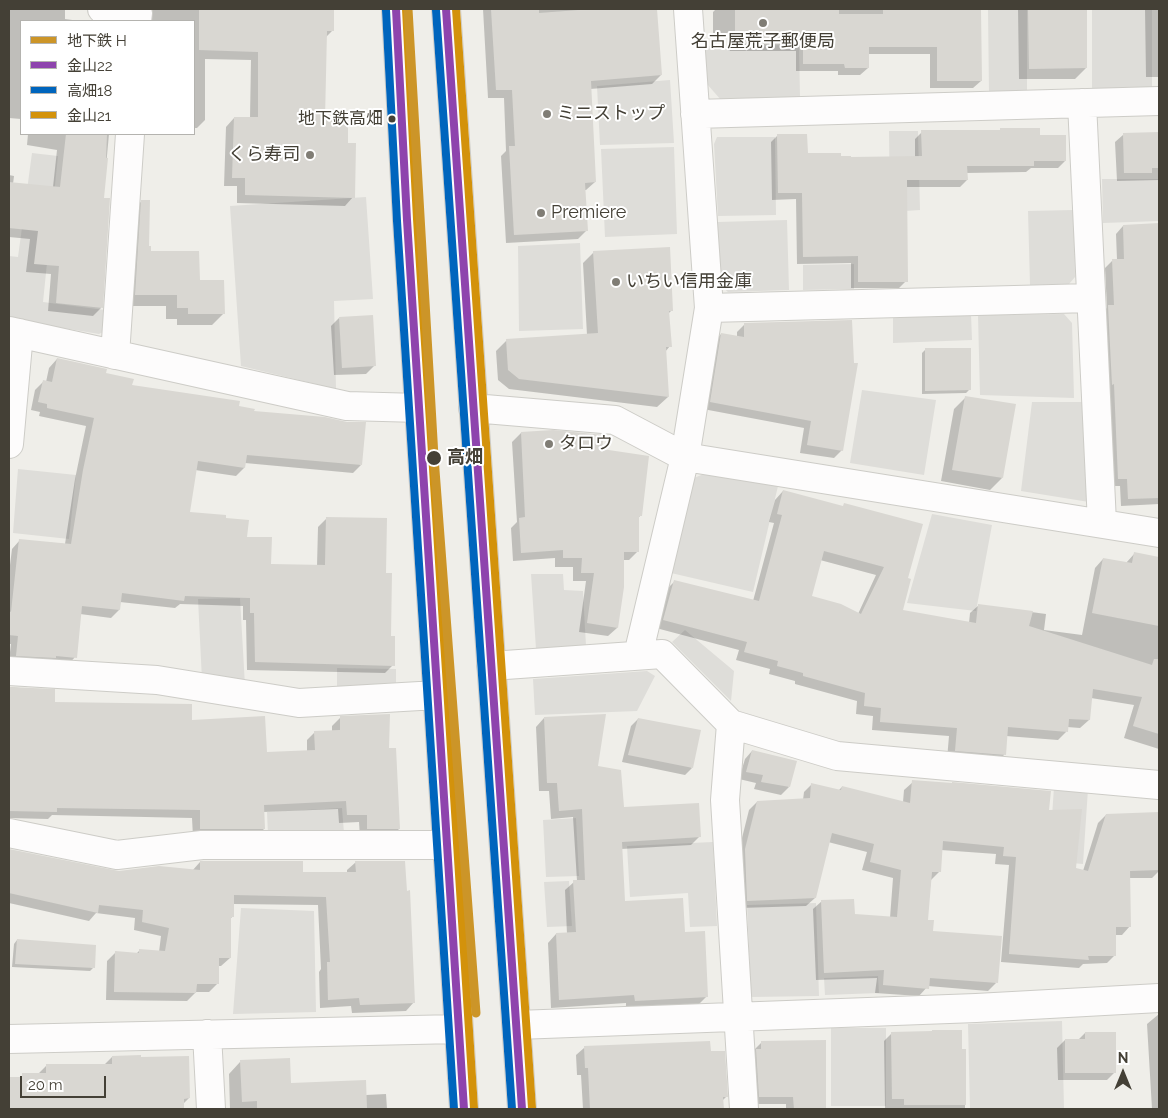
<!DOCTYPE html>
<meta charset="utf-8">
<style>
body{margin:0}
#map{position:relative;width:1168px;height:1118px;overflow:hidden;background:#efeee9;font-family:Raleway,"Noto Sans JP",sans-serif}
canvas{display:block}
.frame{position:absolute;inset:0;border:10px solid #444036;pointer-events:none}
.legend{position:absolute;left:20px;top:20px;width:175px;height:115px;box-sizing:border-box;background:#fff;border:1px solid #b4b3af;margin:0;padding:6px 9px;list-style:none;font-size:15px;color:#444036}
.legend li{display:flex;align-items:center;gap:10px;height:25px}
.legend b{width:25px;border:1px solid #b4b3af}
.north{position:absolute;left:1098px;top:1048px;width:50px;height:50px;-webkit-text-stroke:4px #fff;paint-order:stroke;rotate:0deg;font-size:14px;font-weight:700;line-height:20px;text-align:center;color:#444036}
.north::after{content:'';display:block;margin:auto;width:18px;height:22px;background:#444036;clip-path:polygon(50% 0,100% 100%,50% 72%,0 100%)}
.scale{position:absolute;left:20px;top:1076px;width:86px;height:22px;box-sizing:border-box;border:2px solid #444036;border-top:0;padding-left:6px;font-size:15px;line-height:18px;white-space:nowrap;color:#444036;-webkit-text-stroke:4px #fff;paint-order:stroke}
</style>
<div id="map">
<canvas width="1168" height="1118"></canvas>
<div class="frame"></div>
<ul class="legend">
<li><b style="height:6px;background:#cc9528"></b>地下鉄 H</li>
<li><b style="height:6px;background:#8e44ad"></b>金山22</li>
<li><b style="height:6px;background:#0065bd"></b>高畑18</li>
<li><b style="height:6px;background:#d3920b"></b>金山21</li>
</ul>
<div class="north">N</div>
<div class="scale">20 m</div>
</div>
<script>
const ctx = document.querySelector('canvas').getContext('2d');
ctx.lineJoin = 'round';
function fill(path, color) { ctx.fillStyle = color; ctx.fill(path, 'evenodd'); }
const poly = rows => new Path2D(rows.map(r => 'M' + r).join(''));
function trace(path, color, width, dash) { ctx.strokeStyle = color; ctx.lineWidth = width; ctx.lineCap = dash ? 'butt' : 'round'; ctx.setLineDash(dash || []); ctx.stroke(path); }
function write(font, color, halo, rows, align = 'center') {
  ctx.font = font + ' Raleway,"Noto Sans JP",sans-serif'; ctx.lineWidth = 4; ctx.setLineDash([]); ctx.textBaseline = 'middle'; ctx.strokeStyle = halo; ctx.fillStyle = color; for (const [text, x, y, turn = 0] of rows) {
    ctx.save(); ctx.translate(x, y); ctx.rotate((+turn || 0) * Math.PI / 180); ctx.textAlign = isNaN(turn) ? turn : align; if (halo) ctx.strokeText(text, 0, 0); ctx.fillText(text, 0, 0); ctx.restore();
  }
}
fill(poly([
 [988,9,1027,9,1027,93,989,94],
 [1092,9,1152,9,1152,90,1092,92],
 [799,45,800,97,721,100,707,84,705,46],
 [670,80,674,143,600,145,597,86],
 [889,131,918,131,920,210,890,212],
 [717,137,775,137,776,215,718,216,714,144],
 [674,147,677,234,605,237,601,149],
 [32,153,58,156,43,302,113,311,111,328,99,334,9,319,9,256,18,257],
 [1102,179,1159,179,1159,221,1103,223],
 [366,197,373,299,334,301,336,389,241,366,230,206],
 [1074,210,1075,277,1069,284,1030,285,1028,211],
 [787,220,789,290,728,292,718,283,718,222],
 [580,243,583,329,519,331,518,246],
 [854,264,854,289,803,290,803,265],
 [971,314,972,340,893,343,893,316],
 [1064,314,1072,323,1074,398,980,395,978,315],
 [862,390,936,400,924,475,850,463],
 [1032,402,1084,402,1089,502,1021,491],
 [18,469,76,475,69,539,13,533],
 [706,473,778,486,753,592,671,573,694,478],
 [932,514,992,525,976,611,907,603],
 [531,574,563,574,564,590,583,591,586,646,536,649],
 [240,598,245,686,202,680,198,599],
 [685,630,734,671,731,701,672,642],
 [337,668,396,669,396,688,337,687],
 [647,671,655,676,637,711,535,715,533,679],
 [1054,787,1088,789,1083,864,1049,861],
 [342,808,344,833,268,835,267,812],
 [576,818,579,876,546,877,543,820],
 [713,842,717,926,690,927,688,893,630,897,627,846],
 [569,881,572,926,547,927,544,882],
 [816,903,819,996,751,997,747,905],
 [241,908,314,911,316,1012,233,1014],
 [878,976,879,993,825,995,824,978],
 [1062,1021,1064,1109,970,1108,968,1024],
 [831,1028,886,1028,886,1106,831,1106]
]), '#deddd9');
fill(poly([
 [9,9,65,9,65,19,80,21,21,21,21,119,9,118],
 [152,9,333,9,332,31,326,37,324,120,347,144,353,197,345,206,237,203,237,186,224,186,226,127,234,118,250,118,251,60,205,59,205,120,197,128,194,128,194,21,152,21],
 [483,9,656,9,661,75,652,84,590,89,595,182,586,190,584,190,586,231,578,239,506,243,501,156,506,151,504,98,488,98],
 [716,9,964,9,981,81,973,88,930,88,930,54,868,54,868,68,860,75,838,75,838,71,796,71,796,51,728,51,728,33,713,33,713,12],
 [1018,9,1085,9,1086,68,1075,79,1019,79],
 [1145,9,1159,9,1159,77,1146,77],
 [922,132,1039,137,1065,161,1058,168,1031,168,1026,172,966,173,967,180,960,187,906,187,906,281,899,288,851,288,851,263,797,264,796,199,772,200,771,142,778,135,806,155,839,158,915,158,915,139],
 [28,134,109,134,103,199,101,308,93,316,48,311,51,274,26,272,30,239,9,237,9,175,14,176,13,184,53,187,57,150,27,145],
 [1159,134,1159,180,1117,181,1115,142,1123,135],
 [142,201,147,247,150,252,198,281,224,313,212,325,177,325,177,319,166,319,166,306,124,306,130,212],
 [1159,224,1159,504,1121,506,1120,486,1111,486,1100,314,1107,308,1105,268,1112,261,1117,260,1116,234,1123,226],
 [594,252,672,310,668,314,670,346,665,352,668,397,657,407,509,389,498,380,496,351,507,340,587,335,583,263],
 [339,318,374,366,366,374,334,375,331,326],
 [745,324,842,450,834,458,800,453,804,428,703,409,714,342,721,334,737,337,737,332],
 [926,349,969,390,966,393,922,394,922,353],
 [57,359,104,374,131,386,238,407,253,412,361,465,353,473,245,463,244,468,236,476,195,470,188,514,224,519,246,538,270,565,317,566,318,527,326,519,385,574,393,665,385,673,247,670,246,620,243,620,243,606,180,604,175,608,120,602,119,610,111,618,80,614,75,657,67,666,9,660,11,644,9,644,9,573,12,549,20,540,65,544,75,479,86,426,39,416,40,412,31,410,35,390,43,382,46,382,49,368],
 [966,397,1002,478,990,490,941,481,954,409],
 [521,433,601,450,641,515,638,518,638,551,629,560,623,560,617,628,608,636,579,632,586,581,573,581,573,567,555,567,555,558,513,561,511,528,517,522,512,442],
 [783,491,907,579,901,611,969,623,970,613,979,605,1046,614,1044,630,1082,635,1095,568,1103,559,1126,563,1135,553,1159,558,1159,749,1124,738,1134,705,1091,698,1089,720,1080,728,1067,727,1066,732,1058,740,1006,736,1004,755,996,763,947,759,949,736,872,730,873,716,856,714,857,701,795,684,795,681,769,674,770,669,736,660,739,650,656,628,666,590,674,582,753,601,774,523,769,522,775,500],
 [820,560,876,575,858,614,811,597],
 [9,687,54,691,54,703,191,721,266,754,307,752,307,740,315,732,332,731,332,726,340,718,388,750,399,829,391,837,360,837,359,822,339,823,338,809,263,812,264,829,256,837,193,837,192,818,52,815,48,819,9,818],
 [544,718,597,767,622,809,699,837,691,845,621,849,624,902,684,933,707,996,698,1005,626,1009,626,1003,551,1008,548,943,556,934,567,934,565,890,574,882,577,881,573,817,551,819,549,791,539,791,536,727],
 [638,719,692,768,685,775,622,762,631,726],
 [752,751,789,787,781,795,754,789,756,783,739,779,745,759],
 [913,782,1048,811,1075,869,1083,871,1098,823,1106,815,1159,813,1159,871,1152,878,1129,878,1130,926,1122,935,1115,935,1115,955,1107,963,1083,964,1079,968,1001,962,1009,865,995,864,996,854,941,850,939,872,931,880,926,921,932,932,996,983,988,991,928,986,919,996,875,993,877,978,816,980,813,909,822,901,854,915,890,918,893,878,862,870,867,852,828,842,815,898,806,906,739,908,737,858,749,810,757,802,803,800,804,792,812,784,838,791,842,787,903,802,904,790],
 [9,850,114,872,192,871,200,862,301,873,347,873,347,870,356,862,414,1002,406,1011,352,1013,351,1006,320,1008,319,972,321,969,318,905,233,904,233,916,230,919,230,958,221,966,218,966,218,983,209,992,196,992,187,1001,106,1000,107,961,116,952,136,954,140,950,159,952,161,936,134,930,135,918,96,913,89,921,9,903],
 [17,940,93,968,90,971,12,967,14,944],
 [1159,1014,1159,1109,1152,1109,1147,1024],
 [892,1033,965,1082,965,1109,885,1109,884,1041],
 [1085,1033,1115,1072,1107,1080,1058,1080,1057,1048,1065,1040,1078,1040],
 [824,1041,824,1109,786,1109,786,1104,752,1104,754,1050,762,1042],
 [584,1048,710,1053,726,1097,722,1101,722,1109,583,1109,581,1075,577,1075,576,1055],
 [112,1057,188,1057,189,1098,183,1104,183,1109,9,1109,9,1079,19,1079,23,1075,39,1073,46,1066,105,1064],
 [240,1062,290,1084,366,1095,386,1094,387,1109,230,1109,229,1074]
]), '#0003');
fill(poly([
 [199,9,334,9,334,31,327,31,325,119,348,119,348,143,356,143,355,198,245,195,245,178,232,178,234,117,258,117,258,52,199,50],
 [491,9,539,9,539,13,592,9,657,9,662,75,591,81,596,182,585,183,588,231,514,235,509,146,515,146,512,90,496,90],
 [735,9,839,9,839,14,883,14,883,9,981,10,982,81,937,81,937,47,869,47,869,68,845,68,844,64,803,64,803,44,735,44],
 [1028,9,1087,9,1087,68,1029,69],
 [1000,128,1040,128,1040,135,1066,135,1066,161,1034,161,1034,166,967,166,968,180,907,180,908,282,858,282,858,256,803,257,802,193,778,193,777,134,807,134,808,153,841,153,841,156,851,156,851,157,922,156,921,130,1000,130],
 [1159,132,1159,168,1152,168,1152,173,1124,173,1123,133],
 [66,134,107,134,106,158,108,158,104,198,110,198,103,308,56,303,59,266,34,264,38,231,9,228,9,182,60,187],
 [141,200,150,200,149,246,151,246,151,251,199,251,200,280,224,280,225,314,188,314,188,308,177,308,177,295,135,295],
 [1159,223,1159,498,1128,499,1127,479,1118,479,1114,384,1112,385,1108,305,1114,305,1112,259,1124,259,1123,225],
 [670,247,673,311,669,311,672,347,666,347,669,397,519,379,508,370,506,339,598,333,593,251],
 [373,315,376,366,342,368,339,317],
 [852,320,854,363,858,363,843,451,807,445,811,421,710,402,721,333,744,337,744,323],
 [925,348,971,348,971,390,925,391],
 [57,358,107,369,106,373,134,379,132,385,240,401,239,406,255,409,254,411,325,417,347,422,366,422,362,465,247,455,245,468,198,461,190,512,226,515,226,518,249,520,247,537,272,537,271,564,325,565,326,517,387,518,386,573,392,573,391,636,395,636,395,666,255,662,254,613,250,613,250,598,185,596,184,601,122,593,120,610,82,606,77,658,56,656,56,658,16,656,18,636,9,635,9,611,11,612,19,539,71,544,83,470,94,418,47,408,47,404,38,402,43,380,52,382],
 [965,396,1016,404,1003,478,952,470],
 [553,430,604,435,602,449,649,456,642,516,639,516,639,552,624,552,624,587,618,628,587,623,594,573,581,573,582,558,563,558,563,550,521,553,519,518,525,517,521,432],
 [783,490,843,506,844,503,923,524,908,578,911,579,903,610,976,623,978,604,1033,611,1029,626,1152,665,1154,659,1159,659,1159,734,1133,726,1142,697,1093,689,1090,720,1069,719,1068,732,1008,727,1006,755,955,751,957,728,880,722,881,708,864,706,865,693,803,676,803,673,777,666,778,661,744,652,747,642,663,620,674,580,759,601,782,515,777,514],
 [824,551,884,567,861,614,841,604,812,596],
 [1134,552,1159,557,1159,626,1092,613,1103,558,1132,563],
 [9,687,55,689,55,702,192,704,192,720,265,716,267,752,315,750,314,731,340,730,340,716,390,714,389,748,396,748,400,829,367,829,367,815,347,815,346,801,264,805,265,829,200,829,200,810,57,808,57,812,9,811],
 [606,714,598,766,621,770,624,807,699,803,701,837,622,842,625,901,683,898,685,932,705,931,708,997,635,1001,634,995,559,1000,556,933,576,932,573,880,585,880,582,809,559,811,557,783,547,783,544,717],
 [638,718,701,730,693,768,628,755],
 [752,750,797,761,790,787,761,782,763,775,746,772],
 [912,780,952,783,952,782,1051,791,1049,810,1082,809,1076,868,1088,871,1106,814,1159,812,1159,870,1130,871,1131,927,1116,927,1116,956,1088,956,1089,960,1009,954,1016,857,1003,856,1004,847,943,841,941,872,932,872,928,920,934,920,933,931,1002,936,998,983,930,978,929,989,883,985,884,970,824,973,821,900,854,899,855,914,897,917,901,870,870,862,874,844,832,833,816,898,747,901,745,849,757,801,810,798,811,783,841,790,842,786,910,803],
 [9,849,119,871,159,866,200,870,200,861,303,861,303,872,356,872,355,861,405,861,407,891,410,890,415,1003,360,1005,359,998,328,1000,327,962,330,962,326,897,234,895,234,917,231,917,231,958,219,958,219,984,197,984,196,993,114,992,115,951,139,953,139,949,165,951,169,928,142,922,143,910,99,905,98,913,9,893],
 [17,939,96,945,95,968,15,964],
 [932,1030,962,1030,962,1049,966,1049,966,1105,904,1105,904,1099,892,1099,891,1032,932,1031],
 [1085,1032,1116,1032,1116,1073,1065,1073,1065,1039,1085,1039],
 [826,1040,826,1109,794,1109,793,1097,759,1097,756,1049,761,1049,761,1041],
 [710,1041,711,1051,725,1051,728,1097,723,1097,724,1109,590,1109,588,1068,585,1068,584,1046],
 [141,1055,141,1057,189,1056,190,1098,184,1099,184,1109,9,1109,9,1077,22,1077,22,1073,46,1073,46,1064,112,1064,112,1056],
 [290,1058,291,1083,366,1080,367,1109,257,1109,257,1101,242,1102,240,1060]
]), '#d9d7d2');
const minor = poly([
 [102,9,138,13,137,21],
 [396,9,407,220,464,1109],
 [446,9,522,1109],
 [1082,103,1102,523],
 [695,114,1159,101],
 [709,308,1091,298],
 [9,331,347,406,419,408],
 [115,355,130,134],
 [473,408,615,420,685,457,1159,533],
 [9,444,19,333],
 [638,655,685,457,709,308,688,9],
 [491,666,662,654,731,724,837,756,1159,785],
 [9,671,157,680,299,703,437,695],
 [731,724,725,800,744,1109],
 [9,833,117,855,202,845,448,845],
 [517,1025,976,1008,1159,998],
 [207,1034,211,1109],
 [9,1039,458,1029]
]);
trace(minor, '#cdccc7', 30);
trace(minor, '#fdfcfc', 28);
trace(poly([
 [396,9,407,220,464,1109],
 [446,9,522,1109]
]), '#8e44ad', 8);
trace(poly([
 [386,10,397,221,454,1109],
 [436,10,512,1109]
]), '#0065bd', 8);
trace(poly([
 [406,9,417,219,474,1108],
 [456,9,532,1108]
]), '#d3920b', 8);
trace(poly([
 [408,9,434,457,476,1013]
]), '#cc9528', 9);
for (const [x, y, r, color] of [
 [763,23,5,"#807d75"],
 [547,114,5,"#807d75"],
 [392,119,4.5,"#444036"],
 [310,155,5,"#807d75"],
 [541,213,5,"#807d75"],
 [616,282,5,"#807d75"],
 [549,444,5,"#807d75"],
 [434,458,8,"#444036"]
]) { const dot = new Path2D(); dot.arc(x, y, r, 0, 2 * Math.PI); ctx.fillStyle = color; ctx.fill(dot); trace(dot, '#fff', 2); }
write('17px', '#444036', '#fff', [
 ["地下鉄高畑",383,119]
], 'right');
write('18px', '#444036', '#fff', [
 ["名古屋荒子郵便局",763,42,"center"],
 ["ミニストップ",557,114],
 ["くら寿司",300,155,"right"],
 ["Premiere",551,213],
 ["いちい信用金庫",626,282],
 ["タロウ",559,444]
], 'left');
write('bold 18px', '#444036', '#fff', [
 ["高畑",447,458]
], 'left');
</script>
